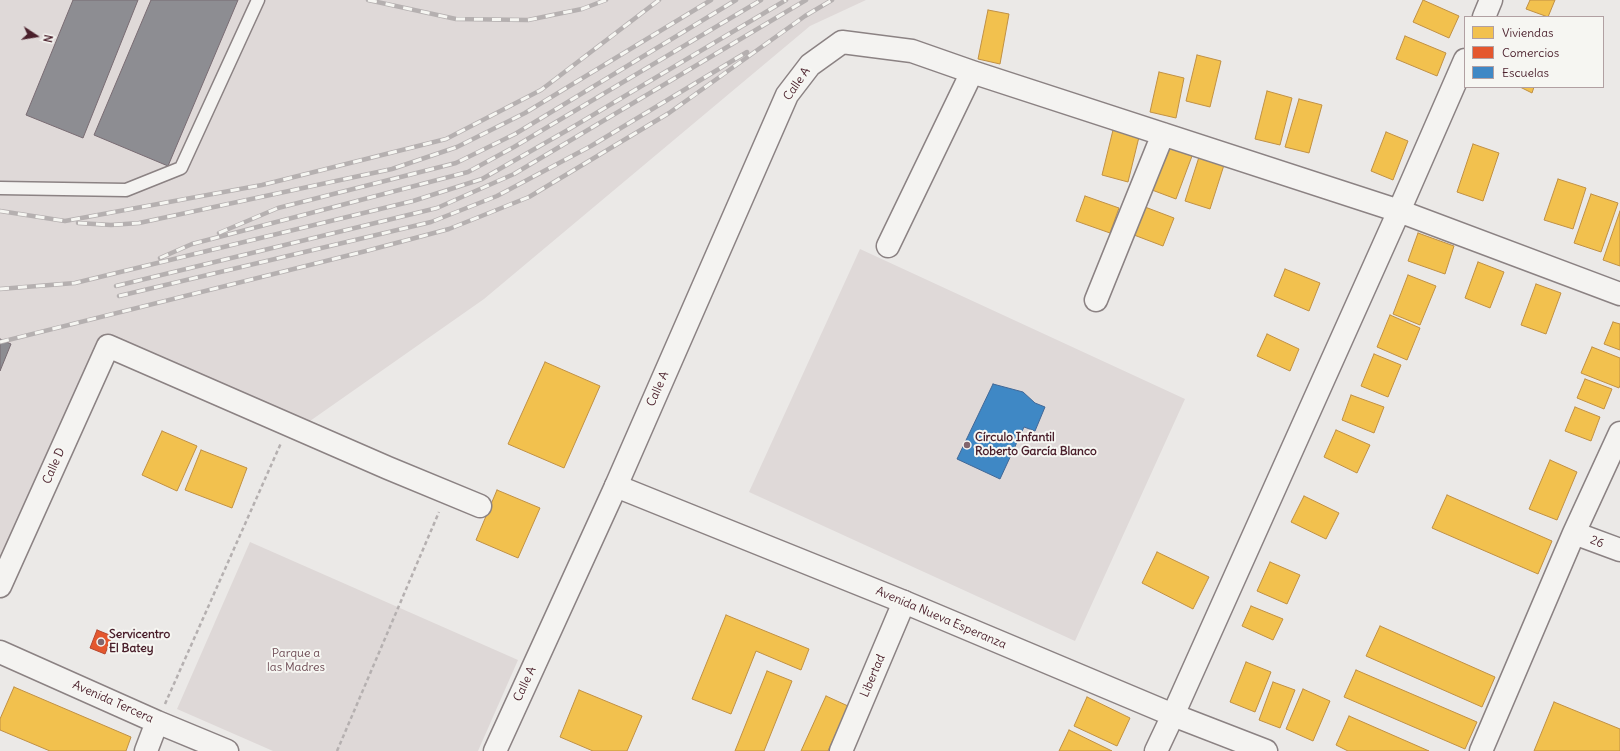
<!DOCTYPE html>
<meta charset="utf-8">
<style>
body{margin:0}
#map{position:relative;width:1620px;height:751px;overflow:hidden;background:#ebe9e7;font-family:Delius,sans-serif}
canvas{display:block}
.legend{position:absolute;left:1464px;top:16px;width:140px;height:72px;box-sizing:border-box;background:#f6f6f2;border:1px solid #b1a0a2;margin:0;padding:5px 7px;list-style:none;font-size:12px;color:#4a1f2b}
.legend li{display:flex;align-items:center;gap:8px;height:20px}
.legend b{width:20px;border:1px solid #b1a0a2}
.north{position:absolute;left:16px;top:16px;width:40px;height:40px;-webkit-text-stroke:3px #f6f6f2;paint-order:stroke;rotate:102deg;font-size:11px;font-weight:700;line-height:16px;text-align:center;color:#4a1f2b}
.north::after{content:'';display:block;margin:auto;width:14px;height:18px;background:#4a1f2b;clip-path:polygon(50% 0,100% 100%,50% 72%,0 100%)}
</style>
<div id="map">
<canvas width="1620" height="751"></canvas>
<ul class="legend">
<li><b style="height:11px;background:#f2c14e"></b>Viviendas</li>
<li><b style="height:11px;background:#e4572e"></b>Comercios</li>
<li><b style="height:11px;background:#3f88c5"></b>Escuelas</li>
</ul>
<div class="north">N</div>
</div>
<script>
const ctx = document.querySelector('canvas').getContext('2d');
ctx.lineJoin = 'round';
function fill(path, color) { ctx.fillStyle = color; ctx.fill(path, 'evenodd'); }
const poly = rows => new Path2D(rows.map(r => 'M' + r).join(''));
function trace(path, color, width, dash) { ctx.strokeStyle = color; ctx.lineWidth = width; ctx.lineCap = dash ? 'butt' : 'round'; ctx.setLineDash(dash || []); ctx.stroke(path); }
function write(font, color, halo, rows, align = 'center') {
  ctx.font = font + ' Delius,sans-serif'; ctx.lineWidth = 4; ctx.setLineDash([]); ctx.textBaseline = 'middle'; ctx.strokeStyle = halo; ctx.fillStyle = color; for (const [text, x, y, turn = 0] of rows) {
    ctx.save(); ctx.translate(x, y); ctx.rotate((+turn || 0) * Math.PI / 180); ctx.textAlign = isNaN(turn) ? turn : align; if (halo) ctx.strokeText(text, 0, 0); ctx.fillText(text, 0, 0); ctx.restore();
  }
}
fill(poly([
 [0,0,866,0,810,26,484,299,310,421,104,339,0,568],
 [860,249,1185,399,1075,641,749,492]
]), '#dfd9d8');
fill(poly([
 [250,542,518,660,478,751,273,751,177,709]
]), '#ded8d7');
const homes = poly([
 [1423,0,1459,16,1449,38,1413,22,1423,0],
 [1530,0,1555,0,1548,17,1526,9,1530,0],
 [988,10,1009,14,1000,64,978,59,988,10],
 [1405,36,1446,53,1437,76,1396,59,1405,36],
 [1197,55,1221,61,1210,107,1186,101,1197,55],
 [1159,72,1184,78,1176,118,1150,112,1159,72],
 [1520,87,1534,87,1532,93,1520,87],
 [1267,91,1292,98,1280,145,1255,139,1267,91],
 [1299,99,1322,105,1309,153,1285,147,1299,99],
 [1113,130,1139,137,1128,182,1102,175,1113,130],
 [1386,132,1408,141,1393,180,1371,171,1386,132],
 [1473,144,1499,153,1483,201,1457,192,1473,144],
 [1167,147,1192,156,1176,199,1152,190,1167,147],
 [1199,157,1224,165,1210,209,1185,201,1199,157],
 [1558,179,1586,188,1573,229,1544,220,1558,179],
 [1591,194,1618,203,1601,252,1574,243,1591,194],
 [1085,196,1119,208,1110,233,1076,221,1085,196],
 [1145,207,1174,218,1163,246,1134,235,1145,207],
 [1620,211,1620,266,1603,260,1620,211],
 [1418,233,1454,246,1445,274,1408,261,1418,233],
 [1478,262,1504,272,1490,308,1465,298,1478,262],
 [1285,269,1320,283,1309,311,1274,296,1285,269],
 [1408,275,1436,286,1420,325,1393,314,1408,275],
 [1536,284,1561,293,1546,334,1521,325,1536,284],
 [1390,315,1420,328,1407,360,1377,347,1390,315],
 [1613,322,1620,324,1620,350,1604,344,1613,322],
 [1267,334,1299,349,1290,371,1257,356,1267,334],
 [1592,347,1620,358,1620,385,1619,388,1581,373,1592,347],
 [1374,354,1401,365,1388,397,1361,386,1374,354],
 [545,362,600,386,564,468,508,444,545,362],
 [1585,379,1612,389,1604,409,1577,398,1585,379],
 [1351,395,1384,407,1374,433,1342,420,1351,395],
 [1575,407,1600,417,1591,441,1565,431,1575,407],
 [1336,430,1370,445,1357,473,1324,457,1336,430],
 [162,431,197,446,177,491,142,475,162,431],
 [201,450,247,468,232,508,185,490,201,450],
 [1550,460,1577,472,1557,520,1529,509,1550,460],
 [497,490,540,508,518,558,476,540,497,490],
 [1447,495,1552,541,1538,574,1432,528,1447,495],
 [1304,496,1339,513,1326,539,1291,522,1304,496],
 [1157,552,1209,577,1193,609,1142,583,1157,552],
 [1270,562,1300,575,1287,604,1257,591,1270,562],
 [1251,606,1283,619,1273,640,1242,626,1251,606],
 [726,615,809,649,801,670,756,651,731,714,692,699,726,615],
 [1380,626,1495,677,1482,707,1366,656,1380,626],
 [1246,662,1271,672,1255,712,1230,702,1246,662],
 [1356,670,1477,722,1465,749,1344,697,1356,670],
 [767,671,792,681,764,751,735,751,767,671],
 [1273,682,1295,690,1280,728,1259,720,1273,682],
 [14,687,131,737,126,751,50,751,0,730,0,719,14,687],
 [1303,689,1330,701,1313,741,1286,729,1303,689],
 [579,690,642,716,627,751,593,751,560,737,579,690],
 [826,696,848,706,828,751,801,751,826,696],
 [1087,697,1130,718,1117,746,1074,726,1087,697],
 [1554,702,1620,729,1620,751,1534,751,1554,702],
 [1349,716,1429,751,1348,751,1336,745,1349,716],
 [1069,730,1112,751,1059,751,1069,730]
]);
fill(homes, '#f2c14e');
trace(homes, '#c09044', 1);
const shops = poly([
 [97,630,112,636,105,654,90,648,97,630]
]);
fill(shops, '#e4572e');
trace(shops, '#b6462d', 1);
const schools = poly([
 [993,384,1023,392,1035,403,1045,407,1035,431,1024,427,1000,479,957,459,993,384]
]);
fill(schools, '#3f88c5');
trace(schools, '#426897', 1);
const industry = poly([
 [73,0,138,0,83,138,26,115,73,0],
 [151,0,238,0,168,166,94,135,151,0],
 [0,339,11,344,0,371,0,339]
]);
fill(industry, '#8d8d92');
trace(industry, '#796c73', 1);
const lane = poly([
 [0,188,126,190,181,168,258,0]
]);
const street = poly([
 [1484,17,1491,0],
 [888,246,972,72],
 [1096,300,1163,134],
 [616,486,787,95,810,65,842,42,912,51,972,72,1399,211,1620,294],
 [1574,533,1620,550],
 [0,586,108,346,388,468,480,506],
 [0,652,157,722,227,751],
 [146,751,157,722],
 [841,751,904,602],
 [1266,751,1173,715,1399,211,1465,60],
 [1481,751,1574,533,1620,433]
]);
const secondary = poly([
 [495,751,616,486,904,602,1173,715,1156,751]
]);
trace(lane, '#8b8283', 15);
trace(street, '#8b8283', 25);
trace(secondary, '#8b8283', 25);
trace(poly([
 [165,704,281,443],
 [337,751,439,512]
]), '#b5b0b0', 2.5, [4, 3]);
trace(lane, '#f4f3f1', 12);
trace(street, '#f4f3f1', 22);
trace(secondary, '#f4f3f1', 22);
const rail = poly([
 [368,0,456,19,528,20,582,9,606,0],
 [0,211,65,221,262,185,446,139,541,90,659,0],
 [78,223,111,225,139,223,392,169,457,147,525,113,711,0],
 [219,233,278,208,456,163,515,134,736,0],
 [160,258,192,244,468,172,514,147,761,0],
 [116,286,437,208,514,174,806,0],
 [0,289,75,283,413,201,482,179,566,131,786,0],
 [119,296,431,222,497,196,591,146,747,52],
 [0,342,366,251,449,229,529,197,669,113,805,16,832,0]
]);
trace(rail, '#b5b0b0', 4.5);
trace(rail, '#f6f6f2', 3, [9]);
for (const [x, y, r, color] of [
 [967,445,4,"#82666d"],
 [101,642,4,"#82666d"]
]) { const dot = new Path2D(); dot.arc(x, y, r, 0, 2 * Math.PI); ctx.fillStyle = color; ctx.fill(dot); trace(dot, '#f6f6f2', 1.5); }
write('12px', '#4a1f2b', '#f6f6f2', [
 ["Calle A",797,84,-55],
 ["Calle A",658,389,-66],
 ["Calle D",54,466,-66],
 ["26",1597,542,21],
 ["Avenida Nueva Esperanza",941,618,23],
 ["Libertad",873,676,-67],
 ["Calle A",525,684,-65],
 ["Avenida Tercera",113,702,24]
]);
write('bold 12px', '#4a1f2b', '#f6f6f2', [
 ["Círculo Infantil",975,438],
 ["Roberto García Blanco",975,452],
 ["Servicentro",109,635],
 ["El Batey",109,649]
], 'left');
write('12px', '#6c4a53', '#f6f6f2', [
 ["Parque a",296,654],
 ["las Madres",296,668]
]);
</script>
